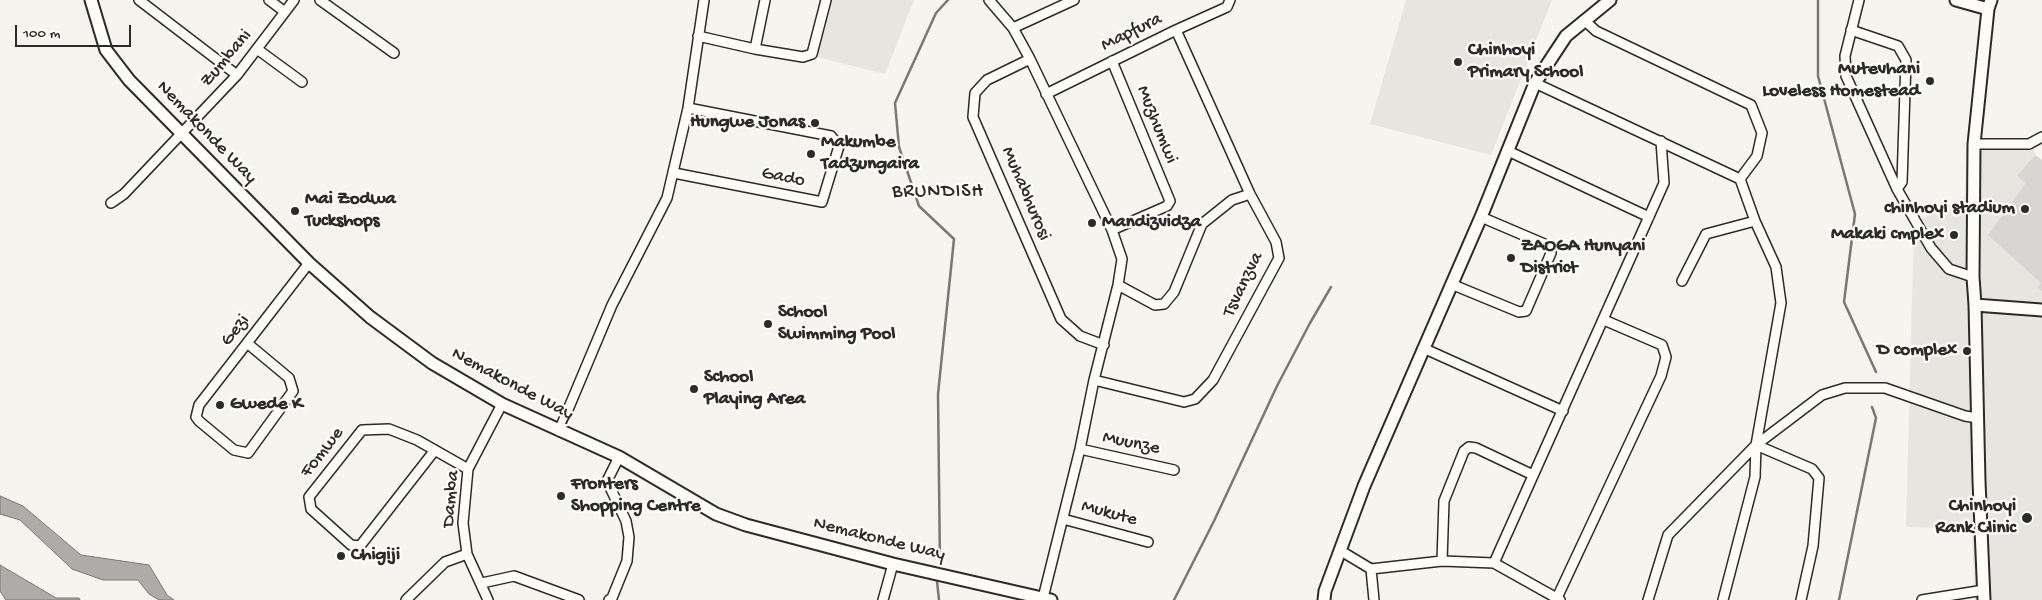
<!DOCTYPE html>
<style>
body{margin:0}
#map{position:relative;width:2042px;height:600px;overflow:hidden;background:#f5f4ef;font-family:"Gochi Hand",sans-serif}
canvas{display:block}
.scale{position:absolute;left:15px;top:25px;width:116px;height:22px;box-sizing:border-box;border:2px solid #2b2b2b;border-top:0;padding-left:6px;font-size:15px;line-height:18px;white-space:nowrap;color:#2b2b2b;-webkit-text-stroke:4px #fdfcf7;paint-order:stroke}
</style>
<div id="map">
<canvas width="2042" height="600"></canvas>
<div class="scale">100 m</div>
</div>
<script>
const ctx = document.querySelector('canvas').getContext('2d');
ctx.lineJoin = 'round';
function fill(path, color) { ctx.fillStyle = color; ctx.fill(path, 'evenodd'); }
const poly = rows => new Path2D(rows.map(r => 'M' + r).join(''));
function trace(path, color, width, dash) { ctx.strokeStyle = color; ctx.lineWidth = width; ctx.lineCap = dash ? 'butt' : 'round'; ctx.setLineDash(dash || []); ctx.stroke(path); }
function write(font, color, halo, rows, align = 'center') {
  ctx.font = font + ' "Gochi Hand",sans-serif'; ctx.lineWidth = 4.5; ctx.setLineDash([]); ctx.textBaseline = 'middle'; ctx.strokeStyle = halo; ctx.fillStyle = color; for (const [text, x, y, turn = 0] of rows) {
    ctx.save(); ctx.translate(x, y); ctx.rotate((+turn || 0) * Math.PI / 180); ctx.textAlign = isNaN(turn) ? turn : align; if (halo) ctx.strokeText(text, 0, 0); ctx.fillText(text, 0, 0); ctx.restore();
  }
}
fill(poly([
 [831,0,914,0,885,74,817,57],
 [1406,0,1552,0,1491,155,1370,124],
 [1966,149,2034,150,2035,155,2018,176,2026,183,2041,283,2037,288,2042,291,2042,600,1975,600,1972,529,1906,527,1914,223,1965,197]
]), '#e6e5e0');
fill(poly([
 [2035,155,2042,160,2042,291,2037,288,2041,283,1988,235,2026,183,2017,176]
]), '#d7d6d2');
const water = poly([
 [0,496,23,506,81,555,149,565,167,595,174,600,159,600,149,594,138,580,103,580,72,569,20,520,0,514,0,496],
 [0,565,56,598,79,598,80,600,6,600,0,591,0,565]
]);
fill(water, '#adaca9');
trace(water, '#797877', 1);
trace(poly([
 [1818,0,1818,76,1855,214,1844,302,1876,372],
 [940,567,938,394,954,239,919,206,899,147,895,103,936,13,948,0],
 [937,581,939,600],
 [1174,600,1214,521,1277,386,1310,323,1331,287],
 [1839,600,1876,418,1872,407]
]), '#797877', 2.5);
const street = poly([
 [139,0,237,75],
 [269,0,285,12],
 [320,0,394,53],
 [989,0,1013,28,1030,59,1112,230,1122,259,1118,285,1094,380,1080,449,1043,598],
 [1859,0,1845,56,1846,76,1897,189,1931,248,1949,269,1973,277],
 [1584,20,1596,31,1751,105,1762,133,1757,156,1740,179],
 [1013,28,1074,0],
 [1851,30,1898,46,1906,60,1902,182,1897,189],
 [698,36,755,49,803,57,812,54,826,0],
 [257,49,302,82],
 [755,49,765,0],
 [1030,59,987,80,975,93,973,117,1061,319,1080,336,1104,345],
 [1535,83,1740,179,1755,221,1776,267,1781,303,1756,445,1755,477,1723,600],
 [1046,94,1176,30,1227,7,1230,0],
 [1974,144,2029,144,2042,137],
 [1508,151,1649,217],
 [674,173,822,202,839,146,831,136,688,108],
 [111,203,124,194,237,75,294,0],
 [1112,230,1167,206,1170,201,1112,61],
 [1682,281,1706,234,1755,221],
 [1451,284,1519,312,1526,311,1551,253,1549,246,1481,217],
 [1118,285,1155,305,1164,304,1174,292,1202,224,1232,200,1250,194],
 [247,343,289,378,293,391,248,453,234,450,199,421,196,417,199,405,309,263],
 [1423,348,1563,411],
 [1094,380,1184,402,1195,399,1213,380,1279,258,1276,242,1250,194,1176,30],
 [559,431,612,305,667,198,688,108,704,0],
 [1756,445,1812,469,1819,478,1813,546,1801,600],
 [1080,449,1174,470],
 [435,450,360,546,351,545,311,509,309,497,362,430,389,429,417,440,468,469],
 [1063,519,1148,542],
 [1341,551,1371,569,1374,600],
 [1442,561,1444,501,1464,451,1469,447,1476,448,1533,475],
 [1494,563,1664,183,1661,141],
 [1371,569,1442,561,1494,563,1560,600],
 [482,583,514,576,579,600],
 [406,600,445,562,467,554],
 [488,600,467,554,463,523,468,469,502,404],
 [609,600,612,598,627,561,629,537,626,521,607,481,619,457],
 [883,600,893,564],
 [1556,600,1661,376,1666,357,1662,345,1604,320],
 [1648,600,1668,535,1756,445,1822,395,1845,388,1885,388,1965,416,1978,418],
 [1922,600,1984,590]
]);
const secondary = poly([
 [91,0,106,50,129,80,309,263,370,317,432,363,502,404,619,457,716,514,746,525,893,564,1051,600],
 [1956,0,1988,9],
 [1975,305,2042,310],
 [1324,600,1325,591,1364,486,1481,217,1535,83,1566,36,1610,0],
 [1984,600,1979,481,1975,305,1973,277,1974,144,1988,9,1991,0]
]);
trace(street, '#2b2b2b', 12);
trace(secondary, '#2b2b2b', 15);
trace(street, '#fdfcf7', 9);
trace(secondary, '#fdfcf7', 11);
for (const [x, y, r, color] of [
 [1458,62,5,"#2b2b2b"],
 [1930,81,5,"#2b2b2b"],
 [815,123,5,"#2b2b2b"],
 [811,154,5,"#2b2b2b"],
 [2025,209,5,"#2b2b2b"],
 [295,211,5,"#2b2b2b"],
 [1092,223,5,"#2b2b2b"],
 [1954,235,5,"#2b2b2b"],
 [1511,258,5,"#2b2b2b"],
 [768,324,5,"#2b2b2b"],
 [1967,351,5,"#2b2b2b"],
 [694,389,5,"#2b2b2b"],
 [220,405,5,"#2b2b2b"],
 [561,496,5,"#2b2b2b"],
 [2027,518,6,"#2b2b2b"],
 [341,556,5,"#2b2b2b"]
]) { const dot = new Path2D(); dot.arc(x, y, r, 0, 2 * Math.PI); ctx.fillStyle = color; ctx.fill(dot); trace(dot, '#fdfcf7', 2); }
write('19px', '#2b2b2b', '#fdfcf7', [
 ["Mapfura",1132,33,-26],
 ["Zumbani",227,59,-50],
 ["Muzhumwi",1156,125,68],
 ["Nemakonde Way",206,133,46],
 ["Gado",783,178,11],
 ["Muhabhurosi",1025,194,67],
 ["Tsvanzva",1244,285,-64],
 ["Gezi",236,331,-52],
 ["Nemakonde Way",512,385,28],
 ["Muunze",1131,444,12],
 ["Fomwe",323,453,-52],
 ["Damba",452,499,-85],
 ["Mukute",1109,514,15],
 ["Nemakonde Way",879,540,14]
]);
write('bold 19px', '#2b2b2b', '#fdfcf7', [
 ["Chinhoyi",1468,51],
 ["Primary School",1468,73],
 ["Mutevhani",1920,70,"right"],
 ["Loveless Homestead",1920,92,"right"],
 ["Hungwe Jonas",805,123,"right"],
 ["Makumbe",821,143],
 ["Tadzungaira",821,165],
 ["Mai Zodwa",305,200],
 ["Tuckshops",305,222],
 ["chinhoyi stadium",2015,209,"right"],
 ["Mandizvidza",1102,223],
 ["Makaki cmplex",1944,235,"right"],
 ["ZAOGA Hunyani",1521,247],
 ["District",1521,269],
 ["School",778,313],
 ["Swimming Pool",778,335],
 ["D complex",1957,351,"right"],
 ["School",704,378],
 ["Playing Area",704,400],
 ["Gwede K",230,405],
 ["Fronters",571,485],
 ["Shopping Centre",571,507],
 ["Chinhoyi",2016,507,"right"],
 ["Rank Clinic",2016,529,"right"],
 ["Chigiji",351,556]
], 'left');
ctx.letterSpacing = '1px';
write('20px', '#2b2b2b', '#fdfcf7', [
 ["BRUNDISH",938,193]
]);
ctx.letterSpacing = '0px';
</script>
